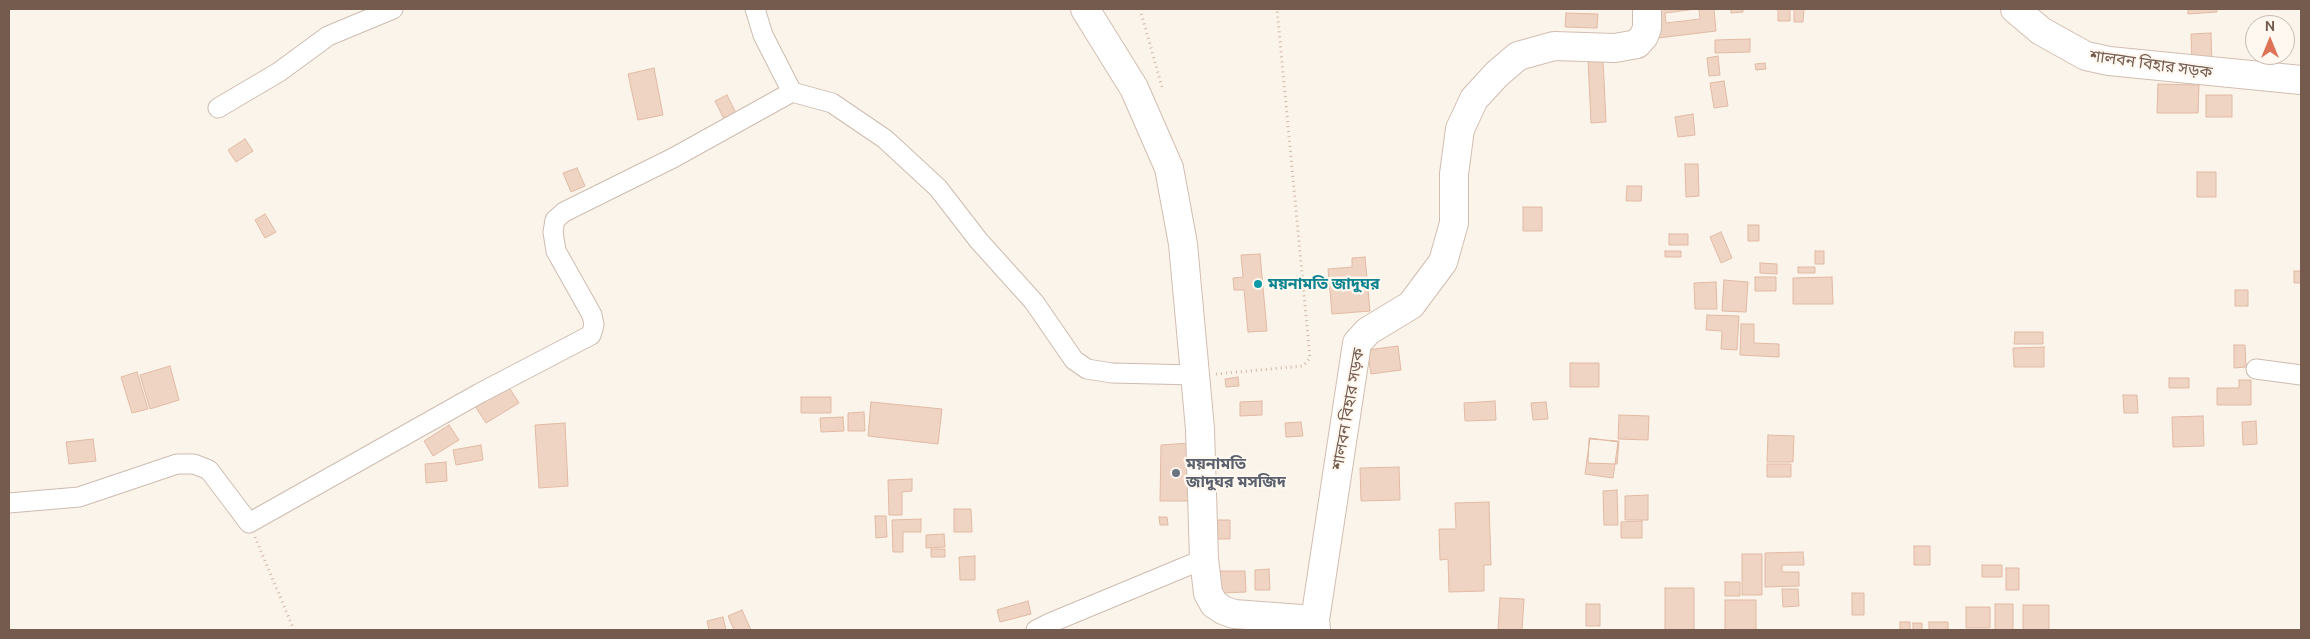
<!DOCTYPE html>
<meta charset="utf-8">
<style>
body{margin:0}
#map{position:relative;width:2310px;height:639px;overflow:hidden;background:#fbf4ea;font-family:Ubuntu,sans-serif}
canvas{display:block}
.frame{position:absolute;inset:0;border:10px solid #755b4e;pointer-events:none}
.north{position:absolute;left:2245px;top:15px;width:50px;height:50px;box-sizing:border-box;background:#fef8f0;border:1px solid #c7b9af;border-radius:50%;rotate:0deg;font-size:14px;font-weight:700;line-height:20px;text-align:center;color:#755b4e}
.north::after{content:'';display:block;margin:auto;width:18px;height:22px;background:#dd7257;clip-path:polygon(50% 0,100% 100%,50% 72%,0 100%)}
</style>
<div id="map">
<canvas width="2310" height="639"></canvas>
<div class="frame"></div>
<div class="north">N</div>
</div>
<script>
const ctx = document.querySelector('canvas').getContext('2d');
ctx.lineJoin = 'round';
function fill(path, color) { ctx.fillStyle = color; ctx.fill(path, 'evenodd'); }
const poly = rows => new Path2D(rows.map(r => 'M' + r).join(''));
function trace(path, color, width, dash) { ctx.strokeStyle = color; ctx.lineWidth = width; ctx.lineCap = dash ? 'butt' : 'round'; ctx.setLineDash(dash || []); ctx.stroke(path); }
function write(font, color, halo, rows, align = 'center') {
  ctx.font = font + ' Ubuntu,"Noto Sans Bengali",sans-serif'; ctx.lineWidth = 4.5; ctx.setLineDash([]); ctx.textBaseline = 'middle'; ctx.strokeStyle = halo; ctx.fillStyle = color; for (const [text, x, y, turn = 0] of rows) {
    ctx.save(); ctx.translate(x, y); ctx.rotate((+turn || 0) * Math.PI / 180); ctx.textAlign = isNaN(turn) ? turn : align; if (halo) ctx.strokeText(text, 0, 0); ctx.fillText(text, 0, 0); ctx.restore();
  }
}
const building = poly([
 [1655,9,1696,9,1665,13,1666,23,1700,19,1699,9,1714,9,1716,31,1658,38,1655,9],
 [1731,9,1743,9,1743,12,1731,13,1731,9],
 [1778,9,1790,9,1790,21,1778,21,1778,9],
 [1794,9,1804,9,1803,22,1794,22,1794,9],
 [2188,9,2217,9,2217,12,2188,14,2188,9],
 [1566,13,1598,14,1597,28,1565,27,1566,13],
 [2211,33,2212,64,2192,65,2191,34,2211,33],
 [1750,39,1750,52,1715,53,1715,40,1750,39],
 [1718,56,1720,75,1709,76,1707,58,1718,56],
 [1588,59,1603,59,1606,122,1591,123,1588,59],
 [1765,63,1766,69,1756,70,1755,64,1765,63],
 [654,68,663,115,638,120,628,74,654,68],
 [1724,81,1728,106,1714,108,1710,83,1724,81],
 [2158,84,2199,85,2198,113,2157,113,2158,84],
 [727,95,736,113,724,119,715,101,727,95],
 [2206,95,2232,95,2232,117,2206,117,2206,95],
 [1693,114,1695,135,1678,137,1675,117,1693,114],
 [245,139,253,151,236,162,228,150,245,139],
 [1685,164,1698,164,1699,196,1686,197,1685,164],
 [577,168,585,186,571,192,563,173,577,168],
 [2197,172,2216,172,2216,197,2197,197,2197,172],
 [1627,186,1642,186,1641,201,1626,201,1627,186],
 [1523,207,1542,207,1542,231,1523,231,1523,207],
 [265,214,276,232,265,238,255,220,265,214],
 [1748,225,1759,225,1759,241,1748,241,1748,225],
 [1721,232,1732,258,1721,263,1710,237,1721,232],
 [1669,234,1688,234,1688,245,1669,245,1669,234],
 [1665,251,1681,251,1681,257,1665,257,1665,251],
 [1815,251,1824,251,1824,264,1815,264,1815,251],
 [1260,254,1267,331,1248,332,1244,290,1234,290,1233,278,1243,277,1241,255,1260,254],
 [1365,257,1370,311,1332,314,1328,269,1352,267,1352,258,1365,257],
 [1760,263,1777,264,1777,274,1760,273,1760,263],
 [1798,267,1815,267,1815,273,1798,273,1798,267],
 [2294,271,2301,271,2301,283,2294,283,2294,271],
 [1755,277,1776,277,1776,291,1755,291,1755,277],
 [1832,277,1833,304,1793,304,1793,278,1832,277],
 [1724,280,1748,282,1746,312,1722,311,1724,280],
 [1716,282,1717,309,1695,309,1694,283,1716,282],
 [2235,290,2248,290,2248,306,2235,306,2235,290],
 [1707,315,1739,316,1737,350,1721,349,1722,331,1706,330,1707,315],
 [1741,324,1754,324,1754,343,1779,344,1779,357,1740,355,1741,324],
 [2015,332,2043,332,2043,344,2014,344,2015,332],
 [2234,345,2245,345,2246,367,2234,368,2234,345],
 [1398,346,1401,370,1371,374,1367,350,1398,346],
 [2044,347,2044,367,2014,367,2013,348,2044,347],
 [1570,363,1599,363,1599,387,1570,387,1570,363],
 [170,366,179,400,150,409,140,375,170,366],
 [137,372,148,409,132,413,121,377,137,372],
 [1238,377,1239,386,1226,387,1225,379,1238,377],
 [2169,378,2189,378,2189,388,2169,388,2169,378],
 [2239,380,2251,380,2251,405,2217,405,2217,388,2239,388,2239,380],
 [508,386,519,403,486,423,475,406,508,386],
 [2123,395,2137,395,2138,413,2124,413,2123,395],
 [801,397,831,397,831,413,801,413,801,397],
 [1262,401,1262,415,1240,416,1240,402,1262,401],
 [1495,401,1496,420,1465,421,1464,403,1495,401],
 [871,402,942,409,938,444,868,436,871,402],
 [1546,402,1548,419,1533,420,1531,403,1546,402],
 [864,412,865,431,848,431,848,413,864,412],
 [1619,415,1649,416,1648,440,1618,439,1619,415],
 [2203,416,2204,446,2173,447,2172,417,2203,416],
 [843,417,844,431,821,432,820,418,843,417],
 [2256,421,2257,444,2243,445,2242,422,2256,421],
 [1301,422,1303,436,1286,437,1285,423,1301,422],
 [565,423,568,486,539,488,535,425,565,423],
 [449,425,459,440,433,456,424,441,449,425],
 [1768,435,1794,436,1793,462,1767,462,1768,435],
 [1590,438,1618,442,1613,478,1585,474,1590,438],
 [93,439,96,461,69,464,66,442,93,439],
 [1589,439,1619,441,1617,464,1588,463,1589,439],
 [1190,443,1193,501,1160,501,1161,445,1190,443],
 [481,445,483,460,456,465,453,450,481,445],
 [446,462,447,481,426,483,425,464,446,462],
 [1767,464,1791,464,1791,477,1767,477,1767,464],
 [1399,467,1400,500,1361,501,1360,468,1399,467],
 [912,479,912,491,902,492,902,515,889,515,888,480,912,479],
 [1617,490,1618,525,1604,525,1603,491,1617,490],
 [1648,495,1648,520,1625,520,1625,496,1648,495],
 [1489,502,1491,565,1484,565,1484,591,1449,592,1448,559,1440,560,1439,529,1456,529,1455,503,1489,502],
 [954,509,971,509,972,532,954,532,954,509],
 [875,516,886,516,887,537,876,538,875,516],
 [1159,517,1167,517,1168,525,1160,525,1159,517],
 [921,519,921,532,903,532,903,552,893,552,892,520,921,519],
 [1212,520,1230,520,1230,539,1212,539,1212,520],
 [1642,521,1642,538,1621,538,1621,522,1642,521],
 [944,534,945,547,926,548,926,535,944,534],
 [1914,546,1930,546,1930,565,1914,565,1914,546],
 [931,549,945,549,945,557,931,557,931,549],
 [1803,552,1804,565,1782,565,1782,572,1799,572,1799,586,1765,587,1765,553,1803,552],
 [1742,554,1762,554,1762,595,1742,595,1742,554],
 [975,556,975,580,960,580,959,557,975,556],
 [1982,565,2002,565,2002,577,1982,577,1982,565],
 [2006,568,2019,568,2019,590,2006,590,2006,568],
 [1269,569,1270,590,1255,590,1255,570,1269,569],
 [1220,571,1245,571,1246,592,1221,593,1220,571],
 [1725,582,1740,582,1740,596,1725,596,1725,582],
 [1665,588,1694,588,1694,630,1665,630,1665,588],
 [1782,589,1798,589,1799,606,1783,607,1782,589],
 [1852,593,1864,593,1864,615,1852,615,1852,593],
 [1500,598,1524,599,1522,630,1498,630,1500,598],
 [1725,600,1756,600,1756,630,1725,630,1725,600],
 [1028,601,1031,614,1000,622,997,610,1028,601],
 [1586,604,1600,604,1600,626,1586,626,1586,604],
 [1995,604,2013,604,2013,630,1995,630,1995,604],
 [2023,605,2049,605,2049,630,2023,630,2023,605],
 [1966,607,1990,607,1990,628,1966,628,1966,607],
 [742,610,751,630,734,630,728,616,742,610],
 [723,617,726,630,709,630,707,621,723,617],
 [1900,622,1910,622,1910,630,1900,630,1900,622],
 [1929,622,1948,622,1948,630,1929,630,1929,622],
 [1913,623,1922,623,1922,630,1913,630,1913,623]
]);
fill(building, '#efd3c3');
trace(building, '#e1baa4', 1);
const minor = poly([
 [755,9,763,35,792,92],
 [218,108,279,72,328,36,393,9],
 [2256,369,2301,375],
 [9,503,79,497,177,464,194,464,209,470,249,523,480,393,591,335,594,325,592,315,556,251,553,232,555,220,564,212,673,158,792,92,832,103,885,139,938,188,979,241,1034,302,1074,360,1087,369,1112,373,1195,375],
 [1036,630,1050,623,1204,559]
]);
const secondary = poly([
 [1085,9,1134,88,1169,168,1183,244,1200,429,1204,559,1208,593,1214,604,1223,610,1234,614,1315,620],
 [2015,9,2041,31,2086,56,2109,61,2301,80],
 [1316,630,1315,620,1357,343,1368,331,1411,305,1443,262,1454,223,1454,174,1460,129,1474,99,1497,74,1518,56,1554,46,1615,48,1637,44,1644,36,1647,28,1647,9]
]);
trace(minor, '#cdbcb0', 21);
trace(secondary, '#d2beb0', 30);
trace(poly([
 [1140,9,1162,87],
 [1216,374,1303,366,1310,358,1277,9],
 [255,537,294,630]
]), '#d4b7a5', 3, [1, 4]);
trace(minor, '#fff', 19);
trace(secondary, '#fff', 28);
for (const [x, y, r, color] of [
 [1258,284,5,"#0f9aa8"],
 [1176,473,5,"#6b7280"]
]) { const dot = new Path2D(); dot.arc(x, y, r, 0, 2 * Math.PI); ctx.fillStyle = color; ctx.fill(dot); trace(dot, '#fef8f0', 2); }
write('16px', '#755b4e', '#fef8f0', [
 ["শালবন বিহার সড়ক",2151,64,8],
 ["শালবন বিহার সড়ক",1348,409,-80]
]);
write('bold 16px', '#0d838f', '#fef8f0', [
 ["ময়নামতি জাদুঘর",1268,284]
], 'left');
write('bold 16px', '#5b616d', '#fef8f0', [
 ["ময়নামতি",1186,464],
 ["জাদুঘর মসজিদ",1186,482]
], 'left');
</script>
